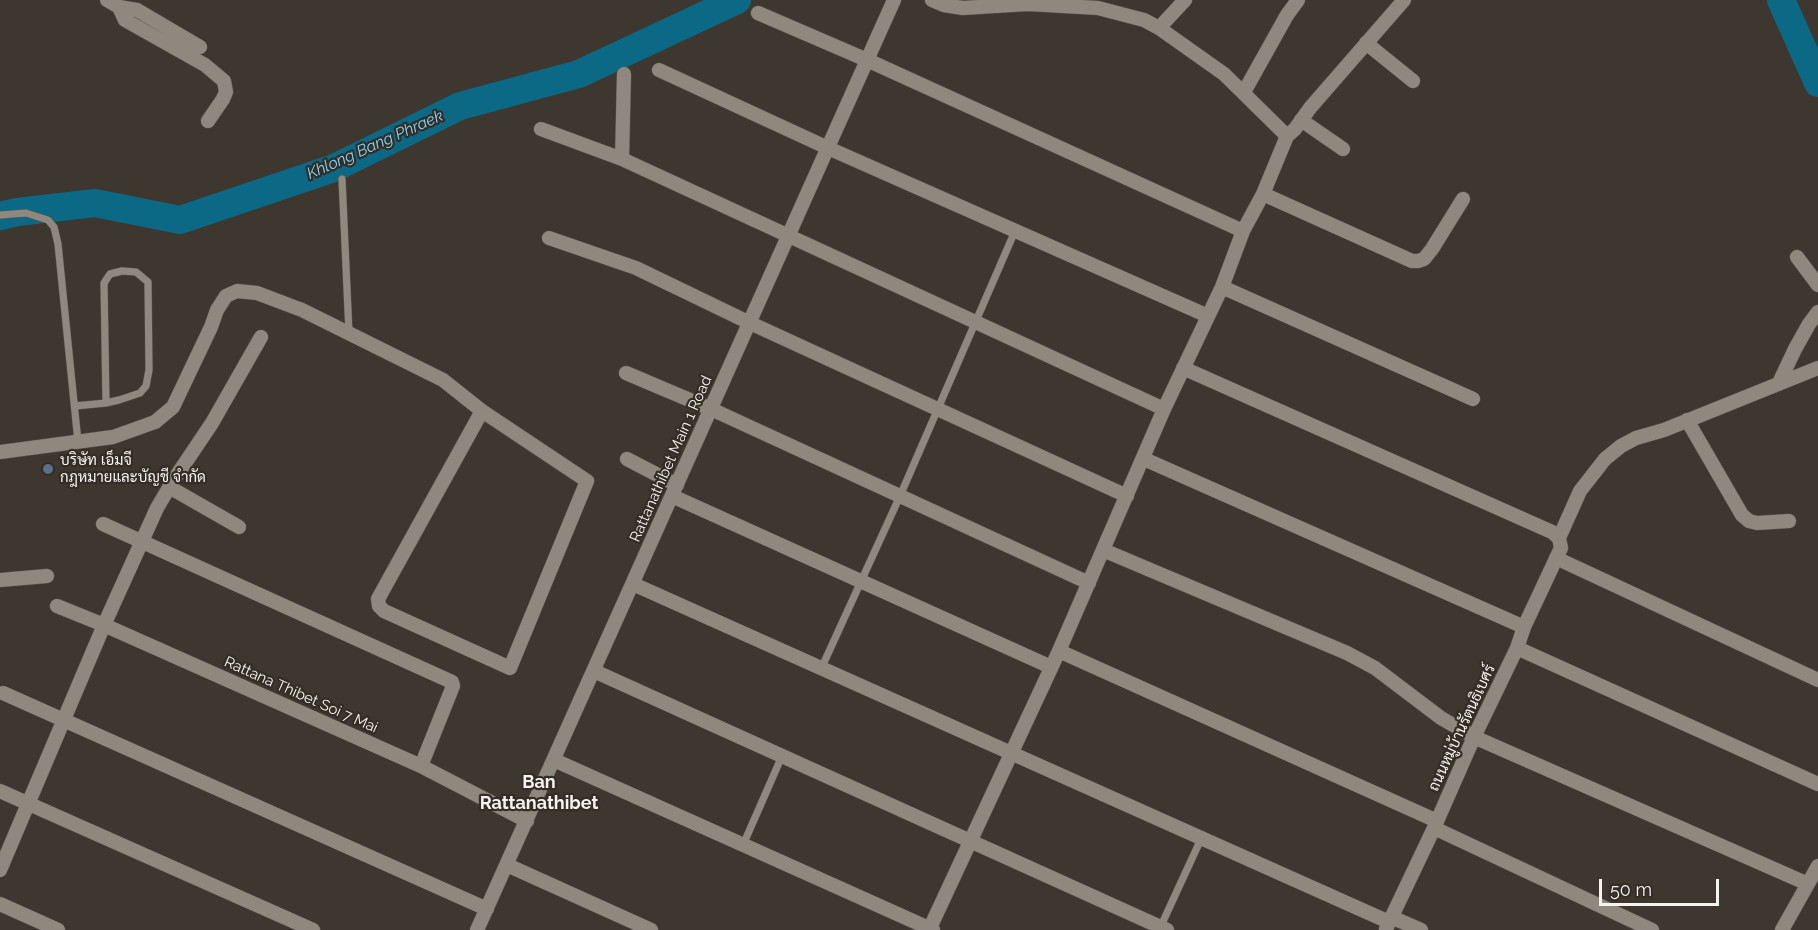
<!DOCTYPE html>
<meta charset="utf-8">
<style>
body{margin:0}
#map{position:relative;width:1818px;height:930px;overflow:hidden;background:#3d372f;font-family:Raleway,sans-serif}
canvas{display:block}
.scale{position:absolute;left:1599px;top:879px;width:120px;height:27px;box-sizing:border-box;border:3px solid #f6f2ed;border-top:0;padding-left:8px;font-size:18px;line-height:21px;white-space:nowrap;color:#f6f2ed;-webkit-text-stroke:4px #332d25;paint-order:stroke}
</style>
<div id="map">
<canvas width="1818" height="930"></canvas>
<div class="scale">50 m</div>
</div>
<script>
const ctx = document.querySelector('canvas').getContext('2d');
ctx.lineJoin = 'round';
const poly = rows => new Path2D(rows.map(r => 'M' + r).join(''));
function trace(path, color, width, dash) { ctx.strokeStyle = color; ctx.lineWidth = width; ctx.lineCap = dash ? 'butt' : 'round'; ctx.setLineDash(dash || []); ctx.stroke(path); }
function write(font, color, halo, rows, align = 'center') {
  ctx.font = font + ' Raleway,Sarabun,sans-serif'; ctx.lineWidth = 4.5; ctx.setLineDash([]); ctx.textBaseline = 'middle'; ctx.strokeStyle = halo; ctx.fillStyle = color; for (const [text, x, y, turn = 0] of rows) {
    ctx.save(); ctx.translate(x, y); ctx.rotate((+turn || 0) * Math.PI / 180); ctx.textAlign = isNaN(turn) ? turn : align; if (halo) ctx.strokeText(text, 0, 0); ctx.fillText(text, 0, 0); ctx.restore();
  }
}
trace(poly([
 [1781,0,1818,83],
 [0,216,17,212,95,203,180,220,334,168,460,106,579,74,737,0]
]), '#0c6985', 28);
const lane = poly([
 [342,179,349,333],
 [0,215,26,213,48,220,54,227,58,244,78,442],
 [75,406,106,403,119,400,140,393,146,386,149,370,148,282,136,272,122,271,110,274,104,283,106,403],
 [821,669,900,496,1015,231],
 [743,845,782,756],
 [1160,928,1201,839]
]);
const street = poly([
 [107,0,119,7,137,10,200,47],
 [119,7,125,20,205,65,224,81,226,92,223,99,208,121],
 [758,13,867,60,1243,231],
 [1159,28,1185,0],
 [1366,43,1413,81],
 [659,70,828,148,1208,316],
 [624,74,622,159,1164,409],
 [1244,92,1287,15,1298,0],
 [1301,120,1343,149],
 [541,129,622,159],
 [1287,136,1295,129,1310,108,1404,0],
 [1263,194,1412,261,1418,261,1424,259,1432,249,1463,199],
 [549,238,636,268,750,323,1127,496],
 [1797,257,1818,285],
 [1222,287,1473,399],
 [1183,368,1552,532,1559,538],
 [626,373,711,409,1089,583],
 [1779,383,1795,349,1809,324,1818,312],
 [1687,420,1742,515,1749,521,1757,523,1789,521],
 [0,452,113,437,155,422,173,407,211,327,217,310,226,296,237,291,257,293,302,310,443,380,482,411,378,599,379,606,384,611,510,668,587,481,482,411],
 [627,459,677,485],
 [1144,459,1524,627],
 [169,487,239,527],
 [672,496,1051,667],
 [103,524,452,682,453,686,421,766],
 [1559,538,1580,491,1605,459,1621,446,1636,438,1664,430,1818,368],
 [1103,550,1347,653,1375,668,1441,718,1474,737,1808,884],
 [1556,558,1818,680],
 [0,580,47,576],
 [633,584,1389,922],
 [57,606,104,625,421,766,527,821],
 [1517,648,1818,784],
 [1059,651,1437,821],
 [594,671,1167,930],
 [3,693,487,909],
 [554,760,933,930],
 [0,791,313,930],
 [1434,828,1652,930],
 [507,865,651,930],
 [0,870,104,625,157,508,173,481,212,423,261,337],
 [0,904,58,930],
 [1391,917,1421,930],
 [1386,929,1434,828,1474,737,1517,648,1524,627,1561,548,1559,538],
 [477,930,894,0],
 [929,930,1059,651,1164,409,1222,287,1243,231,1263,194,1287,136,1224,74,1159,28,1144,20,1098,8,1028,4,963,8,944,5,932,0],
 [1782,930,1818,866]
]);
trace(lane, '#5b554f', 8);
trace(street, '#5b554f', 15);
trace(lane, '#8f887e', 7);
trace(street, '#8f887e', 14);
for (const [x, y, r, color] of [
 [48,469,6,"#5c6f8a"]
]) { const dot = new Path2D(); dot.arc(x, y, r, 0, 2 * Math.PI); ctx.fillStyle = color; ctx.fill(dot); trace(dot, '#332d25', 2); }
write('15px', '#f6f2ed', '#332d25', [
 ["Rattanathibet Main 1 Road",671,459,-66],
 ["Rattana Thibet Soi 7 Mai",301,695,24],
 ["ถนนหมู่บ้านรัตนธิเบศร์",1462,728,-65]
]);
write('15px', '#f6f2ed', '#332d25', [
 ["บริษัท เอ็มจี",60,460],
 ["กฎหมายและบัญชี จำกัด",60,477]
], 'left');
write('italic 16px', '#83d8fa', '#332d25', [
 ["Khlong Bang Phraek",375,145,-24]
]);
write('bold 18px', '#f6f2ed', '#332d25', [
 ["Ban",539,783],
 ["Rattanathibet",539,804]
]);
</script>
